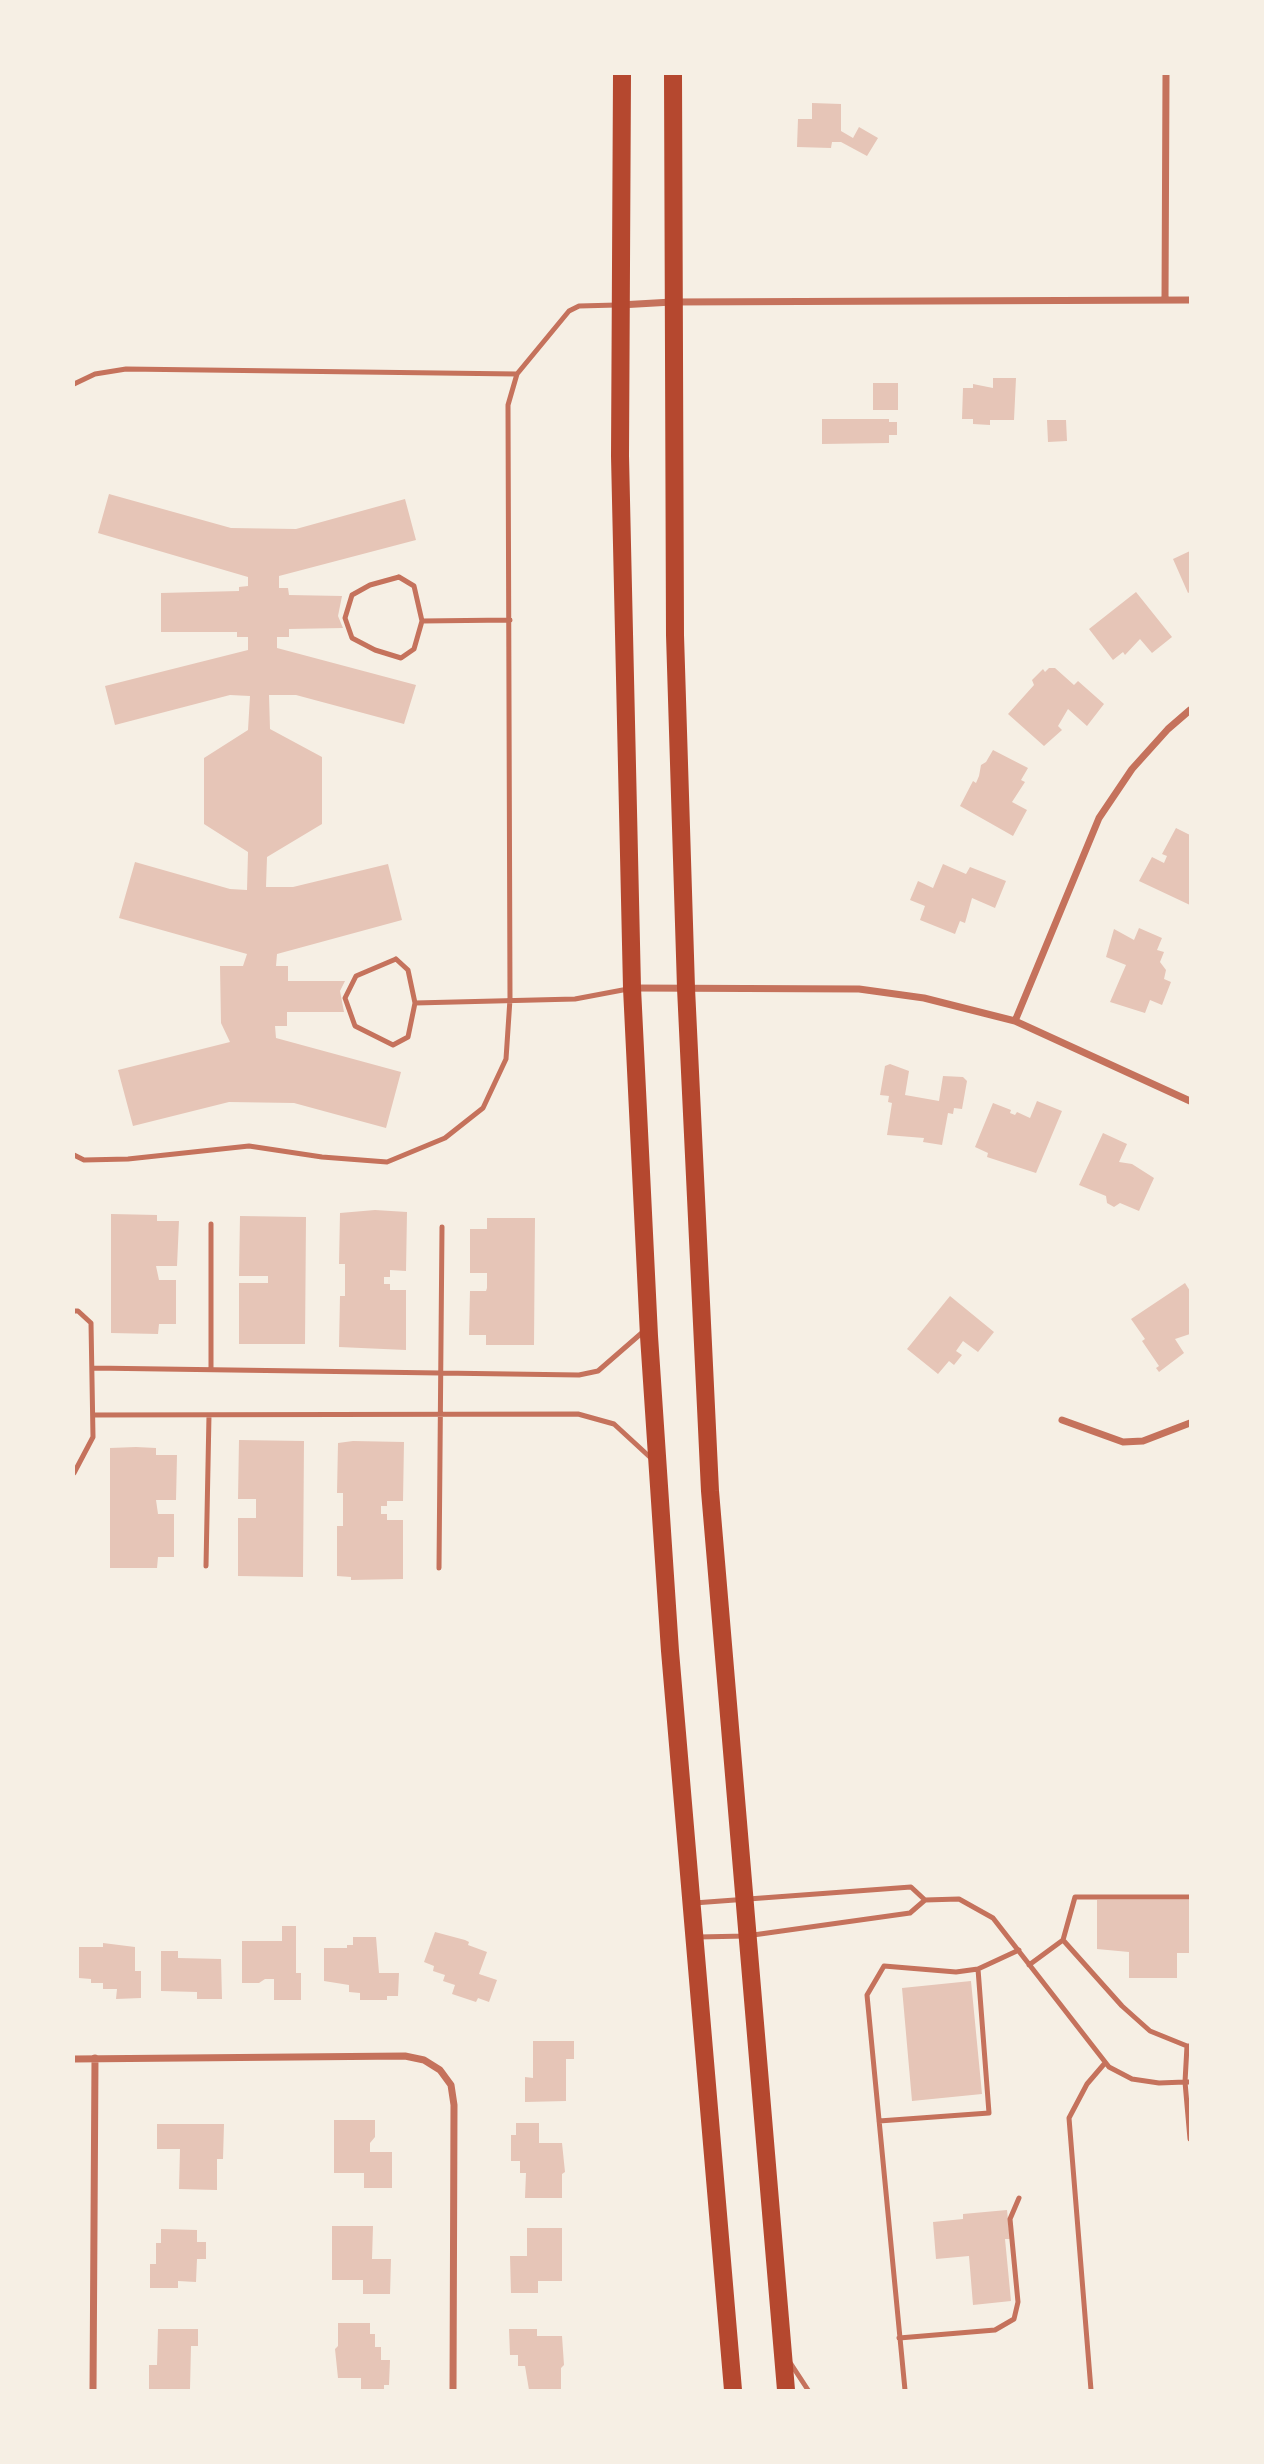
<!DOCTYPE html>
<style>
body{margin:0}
#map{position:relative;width:1264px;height:2464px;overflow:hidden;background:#f6efe4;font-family:"Work Sans",sans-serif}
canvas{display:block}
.frame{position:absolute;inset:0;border:75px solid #f6efe4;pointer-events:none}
</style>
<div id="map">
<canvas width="1264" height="2464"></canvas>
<div class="frame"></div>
</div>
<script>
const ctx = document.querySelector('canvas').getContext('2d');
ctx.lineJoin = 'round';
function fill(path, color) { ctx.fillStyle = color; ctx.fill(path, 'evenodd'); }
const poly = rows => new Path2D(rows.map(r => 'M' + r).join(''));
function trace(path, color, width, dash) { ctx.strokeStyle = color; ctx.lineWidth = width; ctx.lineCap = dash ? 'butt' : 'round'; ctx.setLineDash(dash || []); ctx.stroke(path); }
fill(poly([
 [812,103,841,104,841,131,853,138,859,127,878,138,867,156,841,142,832,142,831,148,797,147,798,119,812,119],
 [993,378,1016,378,1014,420,990,420,990,425,973,424,973,419,962,419,963,388,973,388,973,384,993,388],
 [873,383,898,383,898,410,873,410],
 [822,419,889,419,889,422,897,422,897,435,889,435,889,443,822,444],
 [1047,420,1066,420,1067,441,1048,442],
 [109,494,231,528,296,529,405,499,416,540,279,576,279,588,288,588,289,595,342,596,338,616,343,628,289,629,289,637,277,637,277,648,416,685,404,724,296,695,269,695,270,729,322,757,322,824,267,857,266,887,293,887,388,864,402,920,277,954,276,966,288,966,288,981,345,981,340,991,344,1012,287,1012,287,1026,275,1026,276,1038,401,1072,386,1128,294,1103,229,1102,133,1126,118,1070,230,1042,221,1023,220,966,243,966,247,954,119,918,135,862,230,889,247,890,248,852,204,824,204,758,248,730,250,696,230,695,115,725,105,686,248,650,248,637,237,637,237,632,161,632,161,593,239,591,239,587,248,586,248,577,98,533],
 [1190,551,1190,592,1188,593,1173,559],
 [1136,592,1172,637,1152,653,1140,639,1125,655,1123,652,1113,660,1089,629],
 [1049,668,1055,668,1074,685,1078,681,1104,704,1087,726,1068,709,1058,726,1062,730,1044,746,1008,714,1034,685,1032,680,1043,669,1045,672],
 [993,750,1028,768,1021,780,1025,782,1012,802,1027,810,1013,836,960,806,973,781,976,783,979,776,981,765,986,762],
 [1176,828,1190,835,1190,905,1139,881,1152,857,1164,863,1167,856,1162,854],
 [943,864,966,874,970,867,1006,881,995,908,972,898,965,923,960,921,955,934,920,920,925,906,910,900,918,881,933,888],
 [1139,928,1162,938,1157,950,1164,952,1160,962,1166,970,1164,979,1171,982,1162,1005,1150,1000,1145,1013,1110,1002,1126,965,1106,957,1114,929,1134,940],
 [890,1064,909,1071,905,1095,939,1101,943,1076,963,1077,967,1081,962,1109,954,1108,953,1114,948,1113,942,1145,923,1142,924,1138,887,1135,892,1103,888,1102,889,1096,880,1095,885,1066],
 [1037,1101,1062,1111,1036,1173,987,1157,988,1153,975,1147,993,1103,1011,1110,1010,1113,1015,1115,1017,1112,1030,1118],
 [1103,1133,1127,1144,1119,1162,1132,1164,1154,1178,1139,1211,1120,1203,1114,1207,1107,1203,1106,1196,1079,1185],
 [375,1210,407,1212,406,1271,390,1270,390,1277,384,1277,384,1284,390,1284,390,1290,406,1290,406,1350,339,1347,340,1296,345,1296,345,1264,339,1264,340,1213],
 [111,1214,157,1215,157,1221,179,1221,177,1266,156,1266,159,1280,176,1280,176,1324,159,1324,158,1334,111,1333],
 [240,1216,306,1217,305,1344,239,1344,239,1283,268,1283,268,1276,239,1276],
 [487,1218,535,1218,534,1345,486,1345,486,1335,469,1335,470,1291,486,1291,487,1288,487,1273,470,1273,470,1229,487,1229],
 [1185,1283,1190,1291,1190,1334,1175,1339,1184,1353,1159,1372,1156,1368,1159,1366,1142,1341,1145,1339,1131,1319],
 [950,1296,994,1332,978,1352,963,1341,956,1351,962,1355,954,1365,949,1361,938,1374,907,1349],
 [239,1440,304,1441,303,1577,238,1576,238,1518,256,1518,256,1499,238,1499],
 [353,1441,404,1442,403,1501,387,1501,387,1506,381,1506,381,1514,387,1514,387,1520,403,1520,403,1579,351,1580,351,1577,337,1576,337,1526,343,1526,343,1493,337,1493,338,1443],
 [136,1447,156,1448,156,1455,177,1455,176,1500,156,1500,158,1514,174,1514,174,1557,158,1557,157,1568,110,1568,110,1448],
 [1097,1900,1190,1900,1190,1953,1177,1953,1177,1978,1129,1978,1129,1952,1097,1949],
 [282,1926,296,1926,296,1973,301,1973,301,2000,274,2000,274,1979,265,1979,259,1983,242,1983,242,1941,282,1941],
 [435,1932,465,1940,469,1942,468,1945,487,1952,479,1974,497,1980,489,2002,478,1998,476,2002,452,1994,455,1985,443,1981,445,1975,433,1971,434,1966,424,1962],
 [353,1937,376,1937,379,1973,399,1973,398,1996,387,1996,387,2000,360,2000,360,1993,349,1992,349,1985,324,1981,324,1948,347,1948,347,1945,353,1945],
 [103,1943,135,1947,135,1971,141,1971,141,1998,116,1999,117,1989,103,1989,103,1983,91,1983,91,1979,79,1978,79,1947,103,1947],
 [161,1951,178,1951,178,1958,221,1959,222,1999,197,1999,197,1992,161,1991],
 [971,1981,982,2094,912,2101,902,1988],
 [533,2041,574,2041,574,2059,566,2059,566,2101,525,2102,525,2077,533,2078],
 [334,2120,375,2120,375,2137,370,2143,370,2152,392,2152,392,2188,364,2188,364,2173,334,2173],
 [516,2123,539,2123,539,2143,562,2143,565,2172,562,2174,562,2198,525,2198,526,2173,520,2173,520,2161,511,2161,511,2135,516,2135],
 [157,2124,224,2124,223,2159,217,2159,217,2190,179,2189,180,2149,157,2149],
 [1007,2210,1010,2239,1005,2239,1011,2301,973,2305,969,2256,936,2259,933,2222,963,2219,963,2214],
 [332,2226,373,2226,372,2259,391,2259,390,2294,363,2294,363,2280,332,2280],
 [527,2228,562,2228,562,2281,538,2281,538,2293,511,2293,510,2256,527,2256],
 [161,2229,197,2230,197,2242,206,2242,206,2259,197,2259,196,2282,178,2281,178,2288,150,2288,150,2264,156,2264,156,2243,161,2243],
 [338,2323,370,2323,370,2334,375,2334,375,2347,381,2347,381,2360,390,2360,389,2385,384,2385,384,2390,361,2390,361,2378,338,2378,335,2349,338,2346],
 [158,2329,198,2329,198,2346,191,2346,190,2389,149,2389,149,2365,157,2365],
 [509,2329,537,2329,537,2336,562,2336,564,2365,561,2368,561,2390,529,2390,525,2366,518,2366,518,2355,510,2355]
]), '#e6c5b7');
trace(poly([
 [74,384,95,374,126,369,517,374],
 [399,577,414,586,422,621,414,649,401,658,375,650,352,638,345,618,352,595,370,585,399,577],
 [422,621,510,620],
 [396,959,408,970,415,1003,408,1037,393,1045,355,1026,345,998,356,976,396,959],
 [415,1003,575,999,628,989],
 [74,1155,84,1160,128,1159,249,1146,322,1157,387,1162,445,1138,483,1108,506,1059,510,999,508,405,517,374,569,311,579,306,617,305],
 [211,1224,211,1369],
 [74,1311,78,1311,91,1323,93,1437,74,1473],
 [92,1368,579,1375,598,1371,644,1331],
 [93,1415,578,1414,614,1424,652,1459],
 [206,1566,209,1415],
 [439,1568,442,1227],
 [925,1900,959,1899,993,1918,1109,2067,1132,2079,1159,2083,1185,2082,1190,2139],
 [694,1903,911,1887,925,1900,910,1913,746,1936,698,1937],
 [1063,1940,1122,2006,1150,2031,1187,2046],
 [1029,1965,1063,1940,1075,1897,1190,1897],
 [1190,2046,1187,2046,1185,2082,1190,2082],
 [879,2121,989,2113,978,1969],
 [899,2338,995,2330,1014,2319,1018,2302,1010,2219,1019,2198],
 [791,2364,808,2390],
 [905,2390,867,1995,884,1966,956,1972,978,1969,1019,1950],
 [1091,2390,1069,2118,1087,2084,1105,2063]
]), '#c5725c', 5);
trace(poly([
 [1165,300,1166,74],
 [620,305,672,302,1190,300],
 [633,988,859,989,924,998,1015,1021,1190,1101],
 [1015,1021,1099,818,1132,769,1168,729,1190,710],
 [1062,1420,1123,1442,1143,1441,1190,1423],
 [74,2059,405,2056,424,2060,440,2070,451,2085,454,2105,453,2390],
 [93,2390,95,2058]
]), '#c5725c', 7);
trace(poly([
 [622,74,620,456,632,988,649,1336,670,1651,733,2390],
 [673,74,675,635,686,988,710,1491,786,2390]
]), '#b5482f', 18);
</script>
